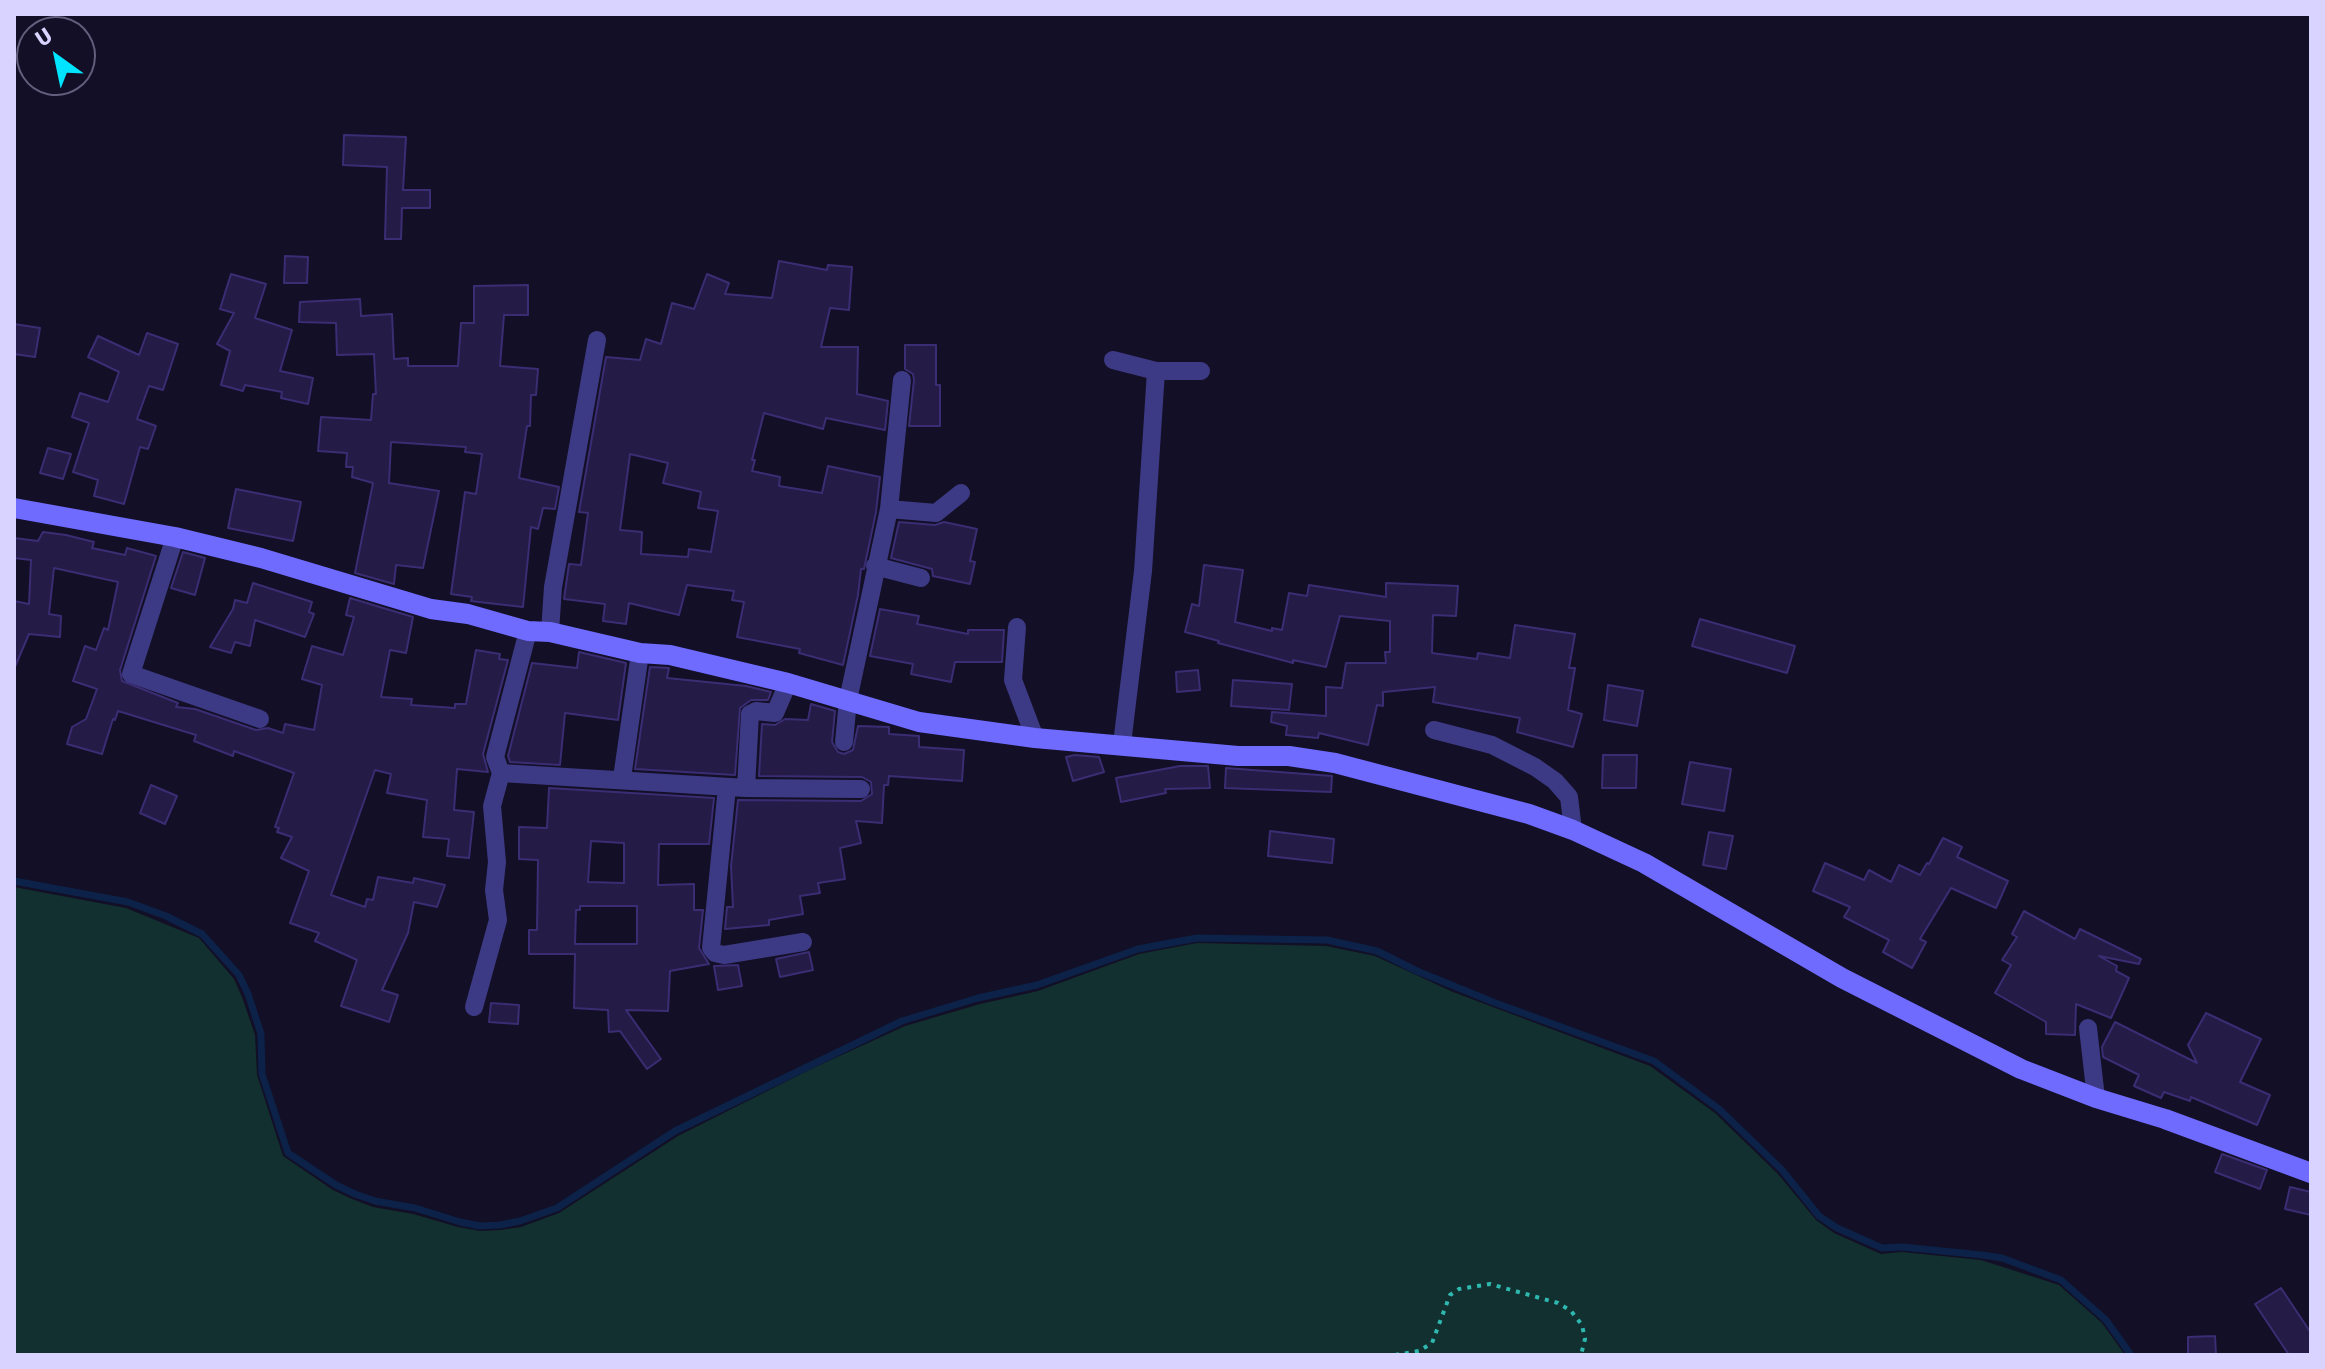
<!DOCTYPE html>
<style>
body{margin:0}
#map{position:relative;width:2325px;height:1369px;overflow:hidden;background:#130f26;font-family:"Fira Sans",sans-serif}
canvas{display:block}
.frame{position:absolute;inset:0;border:16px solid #d9d4ff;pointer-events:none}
.north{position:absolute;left:16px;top:16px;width:80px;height:80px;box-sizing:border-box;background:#130f26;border:2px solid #625e7d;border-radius:50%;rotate:327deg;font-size:22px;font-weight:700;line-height:32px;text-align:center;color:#d9d4ff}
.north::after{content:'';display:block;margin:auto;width:28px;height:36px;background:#00e5ff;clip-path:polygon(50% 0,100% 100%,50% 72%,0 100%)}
</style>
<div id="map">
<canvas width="2325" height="1369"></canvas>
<div class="frame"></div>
<div class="north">U</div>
</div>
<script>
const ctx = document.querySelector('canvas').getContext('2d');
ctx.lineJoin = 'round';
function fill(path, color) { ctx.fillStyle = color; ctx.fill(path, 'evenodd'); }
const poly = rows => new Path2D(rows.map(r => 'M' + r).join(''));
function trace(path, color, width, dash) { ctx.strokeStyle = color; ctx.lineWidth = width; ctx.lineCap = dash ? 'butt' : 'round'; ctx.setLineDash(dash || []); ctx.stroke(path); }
fill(poly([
 [14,887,126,908,199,938,234,979,242,997,255,1035,257,1075,283,1156,333,1190,352,1199,373,1207,413,1214,458,1227,480,1231,500,1230,521,1227,559,1213,678,1136,811,1069,905,1026,980,1004,1038,991,1139,954,1197,943,1326,946,1375,956,1453,992,1650,1066,1715,1113,1778,1174,1816,1220,1834,1233,1881,1254,1902,1252,1981,1260,2059,1285,2102,1323,2125,1355,14,1355]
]), '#12302f');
trace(poly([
 [14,881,128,902,166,916,202,934,239,975,248,994,261,1034,262,1074,288,1153,336,1185,355,1194,375,1201,415,1208,460,1222,480,1226,500,1225,520,1221,557,1208,675,1131,902,1021,978,998,1037,985,1138,949,1197,938,1327,940,1377,951,1417,971,1493,1002,1654,1061,1719,1109,1782,1170,1819,1216,1837,1228,1882,1248,1902,1247,1982,1255,2002,1258,2061,1280,2106,1320,2131,1355]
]), '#0c2248', 7);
const building = poly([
 [344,135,406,137,403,190,430,190,430,208,402,208,401,239,385,239,387,167,343,165,344,135],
 [285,256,308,257,307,283,284,283,285,256],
 [779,261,827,270,828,265,852,267,849,310,830,308,821,347,858,347,857,394,888,401,885,430,826,418,823,429,764,413,752,460,755,460,752,471,780,477,779,486,822,493,828,466,880,477,876,512,864,569,861,569,858,595,843,665,799,653,800,649,737,637,744,602,732,600,734,591,687,585,679,615,629,603,626,624,603,621,605,604,564,599,569,564,581,565,588,513,579,512,606,357,640,360,646,339,661,344,672,303,694,309,707,274,729,283,725,294,772,298,779,261],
 [630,454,668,463,663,483,701,492,698,508,718,511,711,552,689,549,688,557,641,554,642,532,620,530,630,454],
 [231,274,266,284,255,318,292,330,280,371,313,378,308,404,281,398,282,392,245,385,243,391,221,385,230,351,217,344,234,313,220,309,231,274],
 [528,285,528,315,504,315,500,366,538,369,536,395,531,395,530,426,527,426,519,478,559,487,555,509,543,508,538,529,531,527,523,607,479,602,471,601,472,597,451,594,465,492,476,494,482,454,465,452,466,447,391,442,389,483,439,491,423,568,396,565,394,584,355,573,373,483,352,477,353,467,346,467,347,453,318,451,321,417,371,420,373,394,376,394,374,354,337,355,336,323,299,322,300,302,360,299,361,316,392,314,394,359,408,358,408,366,458,366,461,323,474,323,474,286,528,285],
 [14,324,40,328,35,357,14,354,14,324],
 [147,333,178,344,163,390,149,386,137,419,156,426,148,449,140,447,124,504,94,496,98,480,73,472,89,423,72,417,80,393,108,402,119,372,88,357,98,336,139,355,147,333],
 [905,345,936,345,936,385,940,385,940,426,909,426,914,380,913,374,905,369,905,345],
 [48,448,71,454,63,479,40,473,48,448],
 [236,489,301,502,293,541,228,528,236,489],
 [899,522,935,525,944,522,977,529,970,561,975,562,970,584,933,576,932,569,891,558,899,522],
 [43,532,66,535,94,542,92,548,125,555,127,548,156,556,120,670,122,681,178,703,176,707,195,709,256,730,268,728,283,733,285,724,314,730,322,685,302,679,312,646,343,655,354,617,346,615,350,598,413,617,406,653,390,650,381,697,412,699,411,705,455,708,455,704,466,704,476,650,500,654,499,659,508,660,483,754,488,772,457,769,454,810,474,812,469,858,447,856,449,839,423,837,427,800,387,793,391,774,375,770,331,895,365,907,367,899,373,900,378,877,413,883,414,878,445,885,437,907,414,902,408,933,382,990,398,995,389,1022,341,1006,357,960,315,941,319,933,290,923,309,871,281,858,292,837,277,832,279,828,275,827,294,773,234,751,233,756,194,741,196,735,118,711,115,720,113,719,102,754,67,744,72,727,86,719,97,689,73,681,85,646,96,650,104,628,108,630,118,582,54,568,49,614,61,616,60,637,29,634,14,669,14,601,29,604,31,560,14,558,14,538,38,541,43,532],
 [183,552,205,558,195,595,171,588,183,552],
 [1204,565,1243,570,1235,622,1272,631,1272,628,1282,630,1289,593,1307,596,1309,585,1386,597,1386,583,1458,586,1456,616,1433,615,1432,653,1477,659,1478,653,1510,658,1515,625,1575,634,1569,668,1575,668,1568,710,1582,714,1573,747,1517,732,1520,718,1433,702,1435,687,1383,692,1383,706,1377,705,1368,745,1319,733,1318,738,1286,735,1287,726,1271,722,1272,712,1326,716,1326,687,1342,688,1346,663,1386,663,1385,652,1390,652,1390,621,1340,616,1326,667,1293,660,1293,663,1218,643,1219,641,1185,632,1192,604,1199,606,1204,565],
 [253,583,312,602,309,612,314,614,305,637,255,620,250,646,235,642,231,653,210,647,233,609,235,600,247,603,253,583],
 [880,609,919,616,917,624,968,634,968,630,1004,630,1002,662,955,662,951,682,911,674,913,664,870,656,880,609],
 [1700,619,1795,646,1787,673,1692,646,1700,619],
 [579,652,626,663,618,720,565,713,560,765,510,762,508,756,532,663,577,668,579,652],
 [650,667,669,668,667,678,746,686,771,692,768,700,751,700,740,708,735,775,635,769,650,667],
 [1198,670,1200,690,1177,692,1176,672,1198,670],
 [1233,680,1292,684,1289,710,1231,706,1233,680],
 [1608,685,1643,691,1637,726,1604,720,1608,685],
 [811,704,835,711,832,742,838,752,844,754,853,750,858,726,889,727,889,734,919,736,919,747,964,750,962,781,889,776,888,785,884,785,882,823,856,821,861,843,840,848,845,879,818,883,820,893,800,896,803,914,769,920,769,925,725,929,727,907,733,907,731,866,738,800,861,801,872,794,871,782,862,777,759,776,762,724,775,725,785,719,808,720,811,704],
 [1075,755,1099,757,1104,772,1073,781,1066,757,1075,755],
 [1603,755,1637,755,1636,788,1602,788,1603,755],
 [1690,762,1731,769,1724,811,1682,804,1690,762],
 [1180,766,1208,766,1210,788,1165,789,1166,793,1121,802,1116,778,1180,766],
 [1226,768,1332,776,1331,792,1225,788,1226,768],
 [151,785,177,796,165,824,140,813,151,785],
 [549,788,714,798,709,844,659,844,658,885,694,884,694,910,703,910,699,948,709,964,670,971,668,1011,626,1010,661,1059,647,1069,620,1031,609,1032,608,1010,574,1008,575,954,529,954,529,930,537,930,538,860,519,859,519,827,547,828,549,788],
 [591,841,624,843,624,883,588,882,591,841],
 [580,906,637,906,637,944,575,944,576,910,580,910,580,906],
 [1270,831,1334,839,1332,863,1268,856,1270,831],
 [1709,832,1733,836,1726,869,1703,865,1709,832],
 [1943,838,1962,847,1957,857,2008,881,1996,908,1951,888,1920,939,1926,942,1912,968,1883,952,1889,940,1844,917,1850,907,1813,891,1825,863,1864,880,1869,870,1891,882,1899,865,1920,875,1927,863,1929,864,1943,838],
 [2024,911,2075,939,2080,929,2141,959,2139,964,2099,956,2117,966,2116,971,2129,978,2111,1018,2076,1004,2075,1035,2046,1034,2046,1022,1995,993,2011,965,2002,960,2017,937,2012,934,2024,911],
 [809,952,813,970,780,977,776,959,809,952],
 [738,965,742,986,718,990,714,966,738,965],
 [491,1003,519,1005,518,1024,489,1022,491,1003],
 [2206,1013,2261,1039,2240,1082,2270,1095,2257,1125,2191,1097,2190,1101,2164,1092,2161,1098,2134,1086,2139,1075,2103,1057,2102,1047,2115,1022,2197,1063,2188,1045,2206,1013],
 [2222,1154,2267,1170,2260,1189,2215,1172,2222,1154],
 [2290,1187,2311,1192,2311,1215,2285,1209,2290,1187],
 [2281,1288,2311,1333,2311,1355,2289,1355,2255,1304,2281,1288],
 [2215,1336,2216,1355,2188,1355,2188,1337,2215,1336]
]);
fill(building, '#241b47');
trace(building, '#3b2d73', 2);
trace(poly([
 [1395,1355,1419,1351,1432,1343,1450,1295,1459,1289,1490,1284,1558,1303,1571,1311,1582,1325,1585,1339,1581,1355]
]), '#2fb8b0', 4, [4, 6]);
trace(poly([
 [1113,360,1156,371,1201,371],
 [889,509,936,513,961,493],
 [175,537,131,674,260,719],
 [875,566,921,578],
 [1017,627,1013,680,1035,738],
 [550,632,553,587,597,340],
 [1434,730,1492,745,1535,767,1555,781,1569,797,1573,830],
 [844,742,848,700,889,509,902,380],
 [1122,744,1143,571,1156,371],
 [501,773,746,788,750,714,756,711,775,713,788,683],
 [622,778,640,653],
 [727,787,711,948,715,953,724,955,803,942],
 [746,788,861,789],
 [474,1007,498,920,494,890,497,862,492,806,501,773,495,757,528,631],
 [2088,1028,2096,1098]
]), '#3d3a85', 18);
trace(poly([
 [14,508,175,537,261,558,431,609,468,614,528,631,550,632,640,653,670,655,788,683,919,722,1035,738,1238,756,1289,756,1335,763,1529,814,1573,830,1644,863,1842,978,2021,1069,2096,1098,2165,1119,2311,1173]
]), '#6f6bff', 20);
</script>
